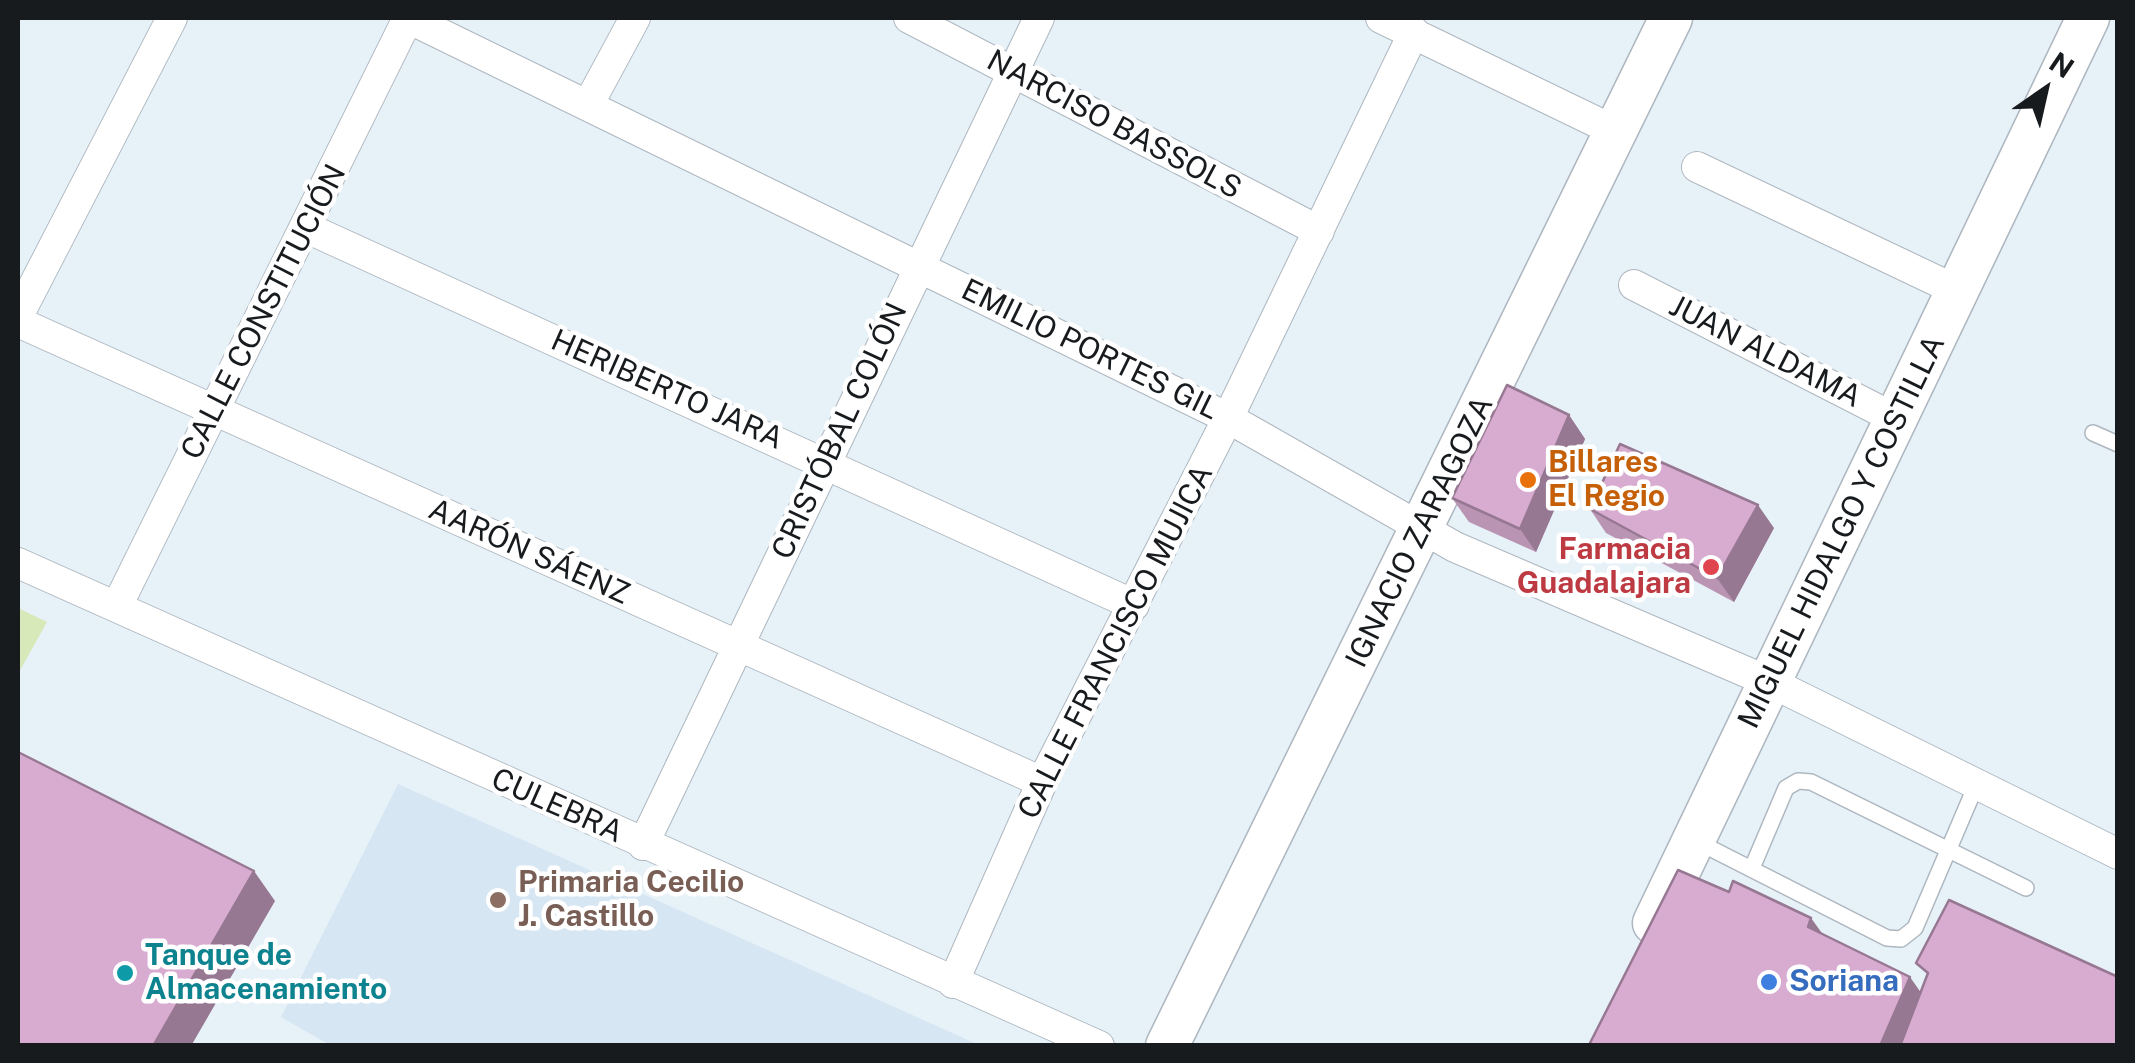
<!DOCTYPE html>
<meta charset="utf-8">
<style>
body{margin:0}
#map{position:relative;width:2135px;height:1063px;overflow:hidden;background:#e7f1f8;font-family:"Public Sans",sans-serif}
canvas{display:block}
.frame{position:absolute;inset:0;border:20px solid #181b1e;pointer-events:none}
.north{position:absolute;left:1995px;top:40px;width:100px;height:100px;-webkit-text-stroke:8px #fff;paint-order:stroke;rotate:34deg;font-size:28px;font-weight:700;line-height:40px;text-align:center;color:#181b1e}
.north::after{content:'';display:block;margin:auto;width:35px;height:45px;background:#181b1e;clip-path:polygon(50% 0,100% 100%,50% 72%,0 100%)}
</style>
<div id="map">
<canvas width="2135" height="1063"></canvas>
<div class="frame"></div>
<div class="north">N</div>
</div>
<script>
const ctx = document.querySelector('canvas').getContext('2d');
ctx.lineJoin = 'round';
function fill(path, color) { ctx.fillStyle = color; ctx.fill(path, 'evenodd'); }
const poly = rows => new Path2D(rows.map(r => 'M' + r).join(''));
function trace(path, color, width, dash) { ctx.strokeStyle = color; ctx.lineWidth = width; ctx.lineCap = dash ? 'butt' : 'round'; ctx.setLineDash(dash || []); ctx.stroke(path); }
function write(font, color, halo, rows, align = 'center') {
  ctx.font = font + ' "Public Sans",sans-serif'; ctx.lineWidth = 9; ctx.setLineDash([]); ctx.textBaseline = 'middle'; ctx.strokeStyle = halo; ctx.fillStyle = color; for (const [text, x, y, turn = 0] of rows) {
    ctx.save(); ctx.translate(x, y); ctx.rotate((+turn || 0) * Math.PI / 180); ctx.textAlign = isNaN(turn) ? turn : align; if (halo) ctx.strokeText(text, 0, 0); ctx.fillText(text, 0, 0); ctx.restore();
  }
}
fill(poly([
 [398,784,979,1045,330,1045,281,1017]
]), '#d7e6f3');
fill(poly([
 [18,608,47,622,18,674]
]), '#d8e9b9');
const lane = poly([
 [2093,433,2118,444],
 [1696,841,1887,938,1901,939,1915,928,1977,783],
 [1752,868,1786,788,1798,781,1811,782,2026,888]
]);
const street = poly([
 [408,18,1228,418,1455,547,1772,683,2118,854],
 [909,18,1319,231],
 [1381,18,1617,132],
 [588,105,635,18],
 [1697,167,1958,291],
 [307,228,1134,605],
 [1634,285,1896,419],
 [18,316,172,18],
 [18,322,1042,782],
 [18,563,1099,1046],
 [117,606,408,18],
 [643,845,1039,18],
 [953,983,1042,782,1228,418,1414,32]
]);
const secondary = poly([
 [1654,923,2088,18],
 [1167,1046,1671,18]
]);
trace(lane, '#aeb7bf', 18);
trace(street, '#aeb7bf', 32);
trace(secondary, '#aeb7bf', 45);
trace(lane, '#fff', 15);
trace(street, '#fff', 30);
trace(secondary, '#fff', 42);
fill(poly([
 [1569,415,1585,439,1536,552,1469,522,1452,498],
 [1590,509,1774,528,1734,602,1606,533]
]), '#ba94b3');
fill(poly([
 [1569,415,1585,439,1536,552,1520,529],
 [1758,505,1774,528,1734,602,1717,578],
 [254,871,275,901,191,1046,153,1046],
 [1811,918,1832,947,1808,927],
 [1910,977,1931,1007,1914,1046,1880,1046]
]), '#977892');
const building = poly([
 [1507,385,1569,415,1520,529,1452,498,1507,385],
 [1620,444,1758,505,1717,578,1590,509,1620,444],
 [18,752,254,871,153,1046,18,1046,18,752],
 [1678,870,1729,892,1733,881,1811,918,1808,927,1910,977,1880,1046,1595,1046,1590,1043,1678,870],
 [1949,900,2118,977,2118,1046,1900,1046,1928,973,1916,963,1949,900]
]);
fill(building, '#d8acd0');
trace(building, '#977892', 2.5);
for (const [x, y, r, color] of [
 [1528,480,10,"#e8710a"],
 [1711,567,10,"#e0444e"],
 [498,900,10,"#8d6e63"],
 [125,973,10,"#0f9aa8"],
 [1769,982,10,"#3f7fe0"]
]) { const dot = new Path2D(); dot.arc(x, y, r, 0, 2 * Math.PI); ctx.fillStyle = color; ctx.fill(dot); trace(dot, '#fff', 4); }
write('30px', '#181b1e', '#fff', [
 ["NARCISO BASSOLS",1114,125,28],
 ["CALLE CONSTITUCIÓN",264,312,-63],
 ["EMILIO PORTES GIL",1090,350,26],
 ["JUAN ALDAMA",1765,352,27],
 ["HERIBERTO JARA",667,390,24],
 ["CRISTÓBAL COLÓN",840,431,-65],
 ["IGNACIO ZARAGOZA",1420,532,-64],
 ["MIGUEL HIDALGO Y COSTILLA",1842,532,-64],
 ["AARÓN SÁENZ",529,552,24],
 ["CALLE FRANCISCO MUJICA",1116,642,-63],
 ["CULEBRA",557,806,24]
]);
write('bold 30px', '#c56008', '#fff', [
 ["Billares",1548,463],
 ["El Regio",1548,497]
], 'left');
write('bold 30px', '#be3a42', '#fff', [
 ["Farmacia",1691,550],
 ["Guadalajara",1691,584]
], 'right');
write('bold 30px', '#785e54', '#fff', [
 ["Primaria Cecilio",518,883],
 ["J. Castillo",518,917]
], 'left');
write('bold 30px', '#0d838f', '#fff', [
 ["Tanque de",145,956],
 ["Almacenamiento",145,990]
], 'left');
write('bold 30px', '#366cbe', '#fff', [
 ["Soriana",1789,982]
], 'left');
</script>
